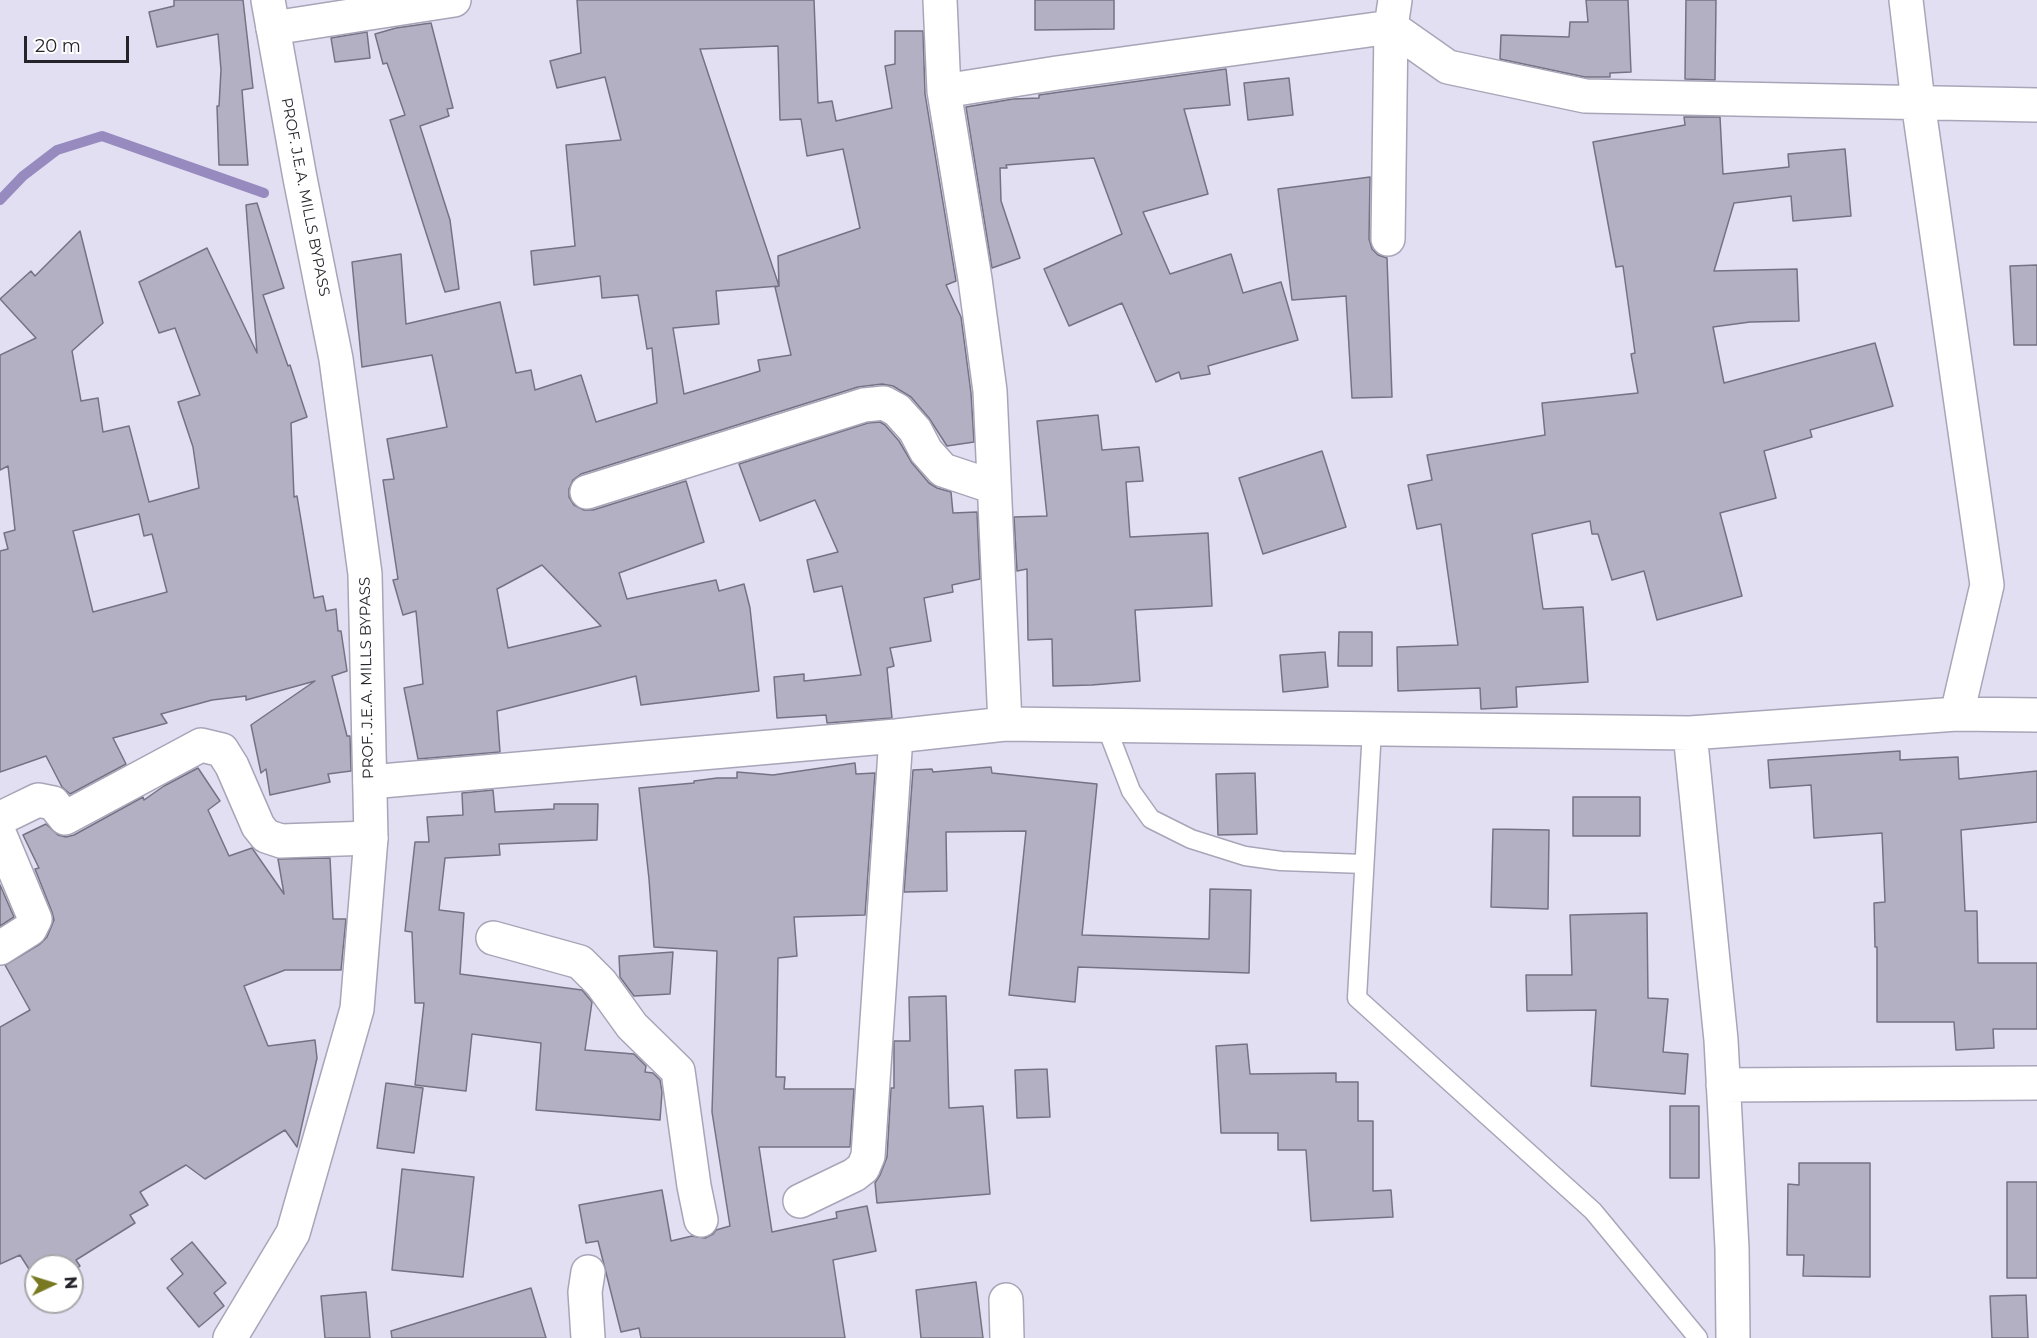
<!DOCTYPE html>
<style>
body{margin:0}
#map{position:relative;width:2037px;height:1338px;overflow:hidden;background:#e2dff2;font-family:Montserrat,sans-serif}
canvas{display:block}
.north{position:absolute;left:24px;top:1254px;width:60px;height:60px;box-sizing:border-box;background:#fff;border:2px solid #a8a7aa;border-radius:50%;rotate:86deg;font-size:16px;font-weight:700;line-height:24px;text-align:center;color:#25242b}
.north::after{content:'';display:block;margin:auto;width:21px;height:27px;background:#787921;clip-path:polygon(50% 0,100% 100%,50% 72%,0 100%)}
.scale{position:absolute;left:24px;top:36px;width:105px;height:27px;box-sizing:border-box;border:3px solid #25242b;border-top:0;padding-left:8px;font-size:18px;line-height:21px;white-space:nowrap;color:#25242b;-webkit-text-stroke:4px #fff;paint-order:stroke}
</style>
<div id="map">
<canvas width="2037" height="1338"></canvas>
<div class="north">N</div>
<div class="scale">20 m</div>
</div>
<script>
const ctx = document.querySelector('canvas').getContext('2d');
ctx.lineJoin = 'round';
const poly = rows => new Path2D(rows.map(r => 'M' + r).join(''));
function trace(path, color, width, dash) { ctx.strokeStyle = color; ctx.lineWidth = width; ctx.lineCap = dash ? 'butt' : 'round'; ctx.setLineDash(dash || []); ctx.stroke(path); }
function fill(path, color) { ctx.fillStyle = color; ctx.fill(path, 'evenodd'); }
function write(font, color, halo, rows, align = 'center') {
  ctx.font = font + ' Montserrat,sans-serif'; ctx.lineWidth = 5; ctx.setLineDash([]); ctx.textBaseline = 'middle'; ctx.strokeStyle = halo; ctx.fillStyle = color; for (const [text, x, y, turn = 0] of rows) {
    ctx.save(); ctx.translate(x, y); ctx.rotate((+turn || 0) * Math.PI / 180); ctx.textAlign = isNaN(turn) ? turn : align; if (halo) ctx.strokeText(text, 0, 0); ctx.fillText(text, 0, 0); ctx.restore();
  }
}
trace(poly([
 [0,200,23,176,57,150,102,136,264,193]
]), '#968abf', 10);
const building = poly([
 [174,0,243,0,253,88,242,90,248,165,219,165,217,106,219,106,221,70,218,34,157,47,149,12,174,6,174,0],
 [577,0,814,0,818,103,832,101,836,121,892,108,885,66,895,64,895,31,923,31,925,94,956,281,946,285,961,317,971,393,974,442,947,446,929,418,911,397,893,386,882,384,858,387,581,474,573,480,569,489,569,497,574,505,584,510,593,510,686,481,704,542,619,573,627,599,716,580,719,591,744,584,750,608,759,691,641,705,636,676,497,711,500,752,418,759,404,688,423,684,416,611,403,615,393,580,398,579,383,480,394,479,387,439,447,427,432,355,362,367,352,262,401,254,406,324,500,302,516,373,531,370,535,390,581,375,596,422,657,403,652,348,647,349,638,295,602,298,600,276,534,285,531,251,575,246,566,145,621,140,605,77,557,88,550,61,581,53,577,0],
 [778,46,780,120,801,119,807,156,843,149,860,228,778,256,779,286,775,287,791,355,758,360,760,371,684,394,673,328,719,324,716,291,779,286,700,49,778,46],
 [542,565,601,626,508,648,497,589,542,565],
 [1035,0,1114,0,1114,29,1035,30,1035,0],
 [1586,0,1628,0,1631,72,1610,73,1610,77,1585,77,1500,59,1501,35,1569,37,1570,22,1588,22,1586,0],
 [1686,0,1716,0,1715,80,1685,79,1686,0],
 [431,23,453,108,447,109,449,116,420,126,450,220,459,289,445,292,390,120,405,115,387,63,383,64,375,34,396,28,431,23],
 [367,32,370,58,335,62,331,38,367,32],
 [1226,69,1230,105,1184,109,1208,194,1143,212,1170,274,1231,254,1243,293,1281,282,1298,340,1208,366,1210,374,1181,379,1179,372,1156,382,1122,303,1069,326,1044,269,1122,234,1094,158,1006,165,1007,168,1000,168,1001,201,1020,258,992,268,966,107,1013,99,1039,98,1039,95,1060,92,1226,69],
 [1289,78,1293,115,1248,120,1244,83,1289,78],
 [1684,117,1720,117,1723,174,1789,167,1788,154,1845,149,1851,216,1793,221,1791,196,1734,203,1714,271,1797,269,1799,321,1750,322,1713,327,1724,383,1875,343,1893,406,1810,430,1812,437,1764,451,1776,498,1720,513,1742,596,1657,620,1644,571,1612,580,1598,534,1592,534,1590,521,1532,534,1543,609,1583,607,1588,682,1516,687,1517,707,1481,709,1480,688,1398,691,1397,647,1458,645,1441,524,1417,529,1408,485,1432,480,1427,455,1545,435,1542,403,1638,393,1631,354,1635,353,1623,266,1616,267,1593,142,1685,125,1684,117],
 [1370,177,1369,239,1372,249,1378,255,1387,258,1392,397,1352,398,1346,296,1292,300,1278,189,1370,177],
 [257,203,284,288,263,295,288,366,290,365,307,417,291,423,294,497,297,496,314,598,323,596,326,611,336,609,338,631,341,631,347,671,332,676,347,736,350,736,351,771,328,774,330,782,270,795,266,769,261,773,251,725,315,681,246,700,246,696,212,700,161,714,167,723,113,738,126,764,70,794,62,787,46,756,0,772,0,551,8,549,4,533,15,530,8,466,0,470,0,355,36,338,0,299,31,271,35,276,80,231,103,323,72,351,81,401,98,398,103,432,129,426,149,502,199,488,193,447,178,402,200,395,175,328,159,333,139,282,207,248,257,353,246,205,257,203],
 [139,514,144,536,152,534,167,592,93,612,73,531,139,514],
 [2037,265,2037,345,2014,345,2010,266,2037,265],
 [1098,415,1102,450,1139,447,1143,481,1126,482,1130,537,1208,533,1212,606,1135,610,1140,681,1092,685,1053,686,1052,639,1028,640,1027,569,1017,571,1014,517,1047,516,1037,421,1098,415],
 [880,422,885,425,899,441,912,463,929,483,937,488,951,492,953,513,977,512,980,579,952,585,953,592,924,598,931,641,890,648,894,666,887,668,892,718,827,723,826,715,777,718,774,677,804,674,804,681,861,675,842,586,814,592,807,560,838,552,815,500,760,521,739,464,868,423,880,422],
 [1322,451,1346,527,1263,554,1239,478,1322,451],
 [1339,632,1372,632,1372,666,1338,666,1339,632],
 [1325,652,1328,687,1283,692,1280,655,1325,652],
 [1900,751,1900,760,1958,757,1959,779,2037,771,2037,822,1961,830,1965,911,1977,911,1978,963,2037,963,2037,1029,1993,1029,1994,1048,1956,1050,1954,1022,1877,1022,1877,947,1875,947,1874,903,1885,902,1882,833,1814,838,1811,785,1770,788,1768,760,1900,751],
 [855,763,856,774,875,773,865,915,794,917,797,956,778,958,776,1077,785,1077,784,1089,854,1089,850,1147,759,1147,772,1232,837,1218,836,1212,867,1206,876,1251,833,1260,845,1338,641,1338,639,1328,621,1332,598,1241,586,1243,579,1205,662,1190,671,1241,692,1236,705,1238,713,1234,716,1230,730,1226,712,1112,717,951,654,947,649,879,639,788,694,783,694,781,717,778,737,778,737,772,773,775,855,763],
 [991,767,992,773,1097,784,1082,935,1209,939,1210,889,1251,890,1249,973,1078,967,1075,1002,1009,995,1026,831,946,832,947,891,904,892,913,770,932,769,933,772,991,767],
 [198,768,220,801,208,810,229,856,252,848,284,894,278,859,330,858,333,919,346,919,341,970,285,970,244,986,268,1046,315,1040,317,1058,297,1147,285,1130,205,1179,186,1165,140,1192,148,1205,130,1215,135,1223,76,1260,80,1266,72,1271,72,1266,36,1266,36,1280,20,1255,0,1264,0,1027,30,1010,5,965,40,944,47,937,54,920,52,912,35,869,39,868,23,835,46,824,58,835,66,837,74,835,143,797,144,800,164,786,198,768],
 [1255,773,1257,834,1218,835,1216,774,1255,773],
 [493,790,495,812,554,809,554,804,598,804,597,840,499,844,500,855,445,858,439,910,464,913,460,974,582,990,592,1002,585,1050,634,1054,646,1066,645,1072,653,1073,660,1080,662,1092,660,1120,536,1110,541,1043,472,1034,466,1091,415,1085,424,1003,415,1003,412,932,405,931,415,842,429,842,427,817,463,815,462,793,493,790],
 [1573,797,1640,797,1640,836,1573,836,1573,797],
 [1493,829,1549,830,1548,909,1491,907,1493,829],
 [0,885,14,917,0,926,0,885],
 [1647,913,1648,998,1668,999,1663,1052,1688,1054,1685,1094,1591,1086,1596,1010,1527,1011,1526,975,1572,975,1570,915,1647,913],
 [673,952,670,994,634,996,620,977,619,956,673,952],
 [946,996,949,1108,983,1106,990,1194,877,1203,875,1183,880,1175,887,1157,891,1088,894,1088,894,1041,910,1041,909,997,946,996],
 [1247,1044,1250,1074,1336,1073,1336,1082,1358,1082,1358,1121,1373,1121,1373,1191,1391,1190,1393,1217,1311,1221,1306,1150,1278,1150,1278,1133,1221,1133,1216,1046,1247,1044],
 [1047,1069,1050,1117,1017,1118,1015,1070,1047,1069],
 [386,1083,423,1088,414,1153,377,1148,386,1083],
 [1670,1106,1699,1106,1699,1178,1670,1178,1670,1106],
 [1799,1163,1870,1163,1870,1277,1803,1276,1804,1255,1787,1255,1788,1184,1799,1185,1799,1163],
 [402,1169,474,1177,463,1277,392,1270,402,1169],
 [2007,1182,2037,1182,2037,1278,2007,1278,2007,1182],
 [192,1242,226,1283,214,1293,224,1306,199,1327,167,1288,183,1274,171,1259,192,1242],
 [976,1282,983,1338,921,1338,916,1290,976,1282],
 [531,1288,546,1338,392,1338,391,1331,531,1288],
 [366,1292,370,1338,325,1338,321,1296,366,1292],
 [2026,1295,2028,1338,1992,1338,1990,1296,2026,1295]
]);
fill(building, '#b3b0c3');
trace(building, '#757283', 1.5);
const lane = poly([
 [1106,726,1131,791,1151,819,1191,839,1245,856,1281,861,1364,864],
 [1372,729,1357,998,1593,1211,1698,1338]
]);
const street = poly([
 [940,0,944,91,975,279,990,391,1005,724],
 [1906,0,1918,102,1987,585,1957,714],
 [273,28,454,0],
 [944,91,1057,73,1391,27,1448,67,1585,96,2037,105],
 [1388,239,1391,27,1395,0],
 [587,492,864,405,884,403,897,410,915,430,926,451,943,470,994,487],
 [1690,733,1721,1040,1732,1248,1733,1338],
 [370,782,896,736,1005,724,1690,733,1957,714,2037,715],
 [0,823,3,817,38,800,53,803,65,818,201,745,222,750,232,766,258,826,266,836,281,841,371,838],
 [0,835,35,919,30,929,0,948],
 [493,938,580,962,601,983,632,1026,678,1071,694,1186,701,1220],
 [1723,1085,2037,1083],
 [800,1201,854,1175,863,1168,868,1156,896,736],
 [588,1272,585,1292,588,1338],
 [1006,1300,1007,1338]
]);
const secondary = poly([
 [230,1338,293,1233,357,1009,371,838,365,574,336,359,300,178,268,0]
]);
trace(lane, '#a9a5b8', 21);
trace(street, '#a9a5b8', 36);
trace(secondary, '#a9a5b8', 36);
trace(lane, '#fff', 18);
trace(street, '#fff', 33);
trace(secondary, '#fff', 33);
write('15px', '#25242b', '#fff', [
 ["PROF. J.E.A. MILLS BYPASS",305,197,79],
 ["PROF. J.E.A. MILLS BYPASS",367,678,-91]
]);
</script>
